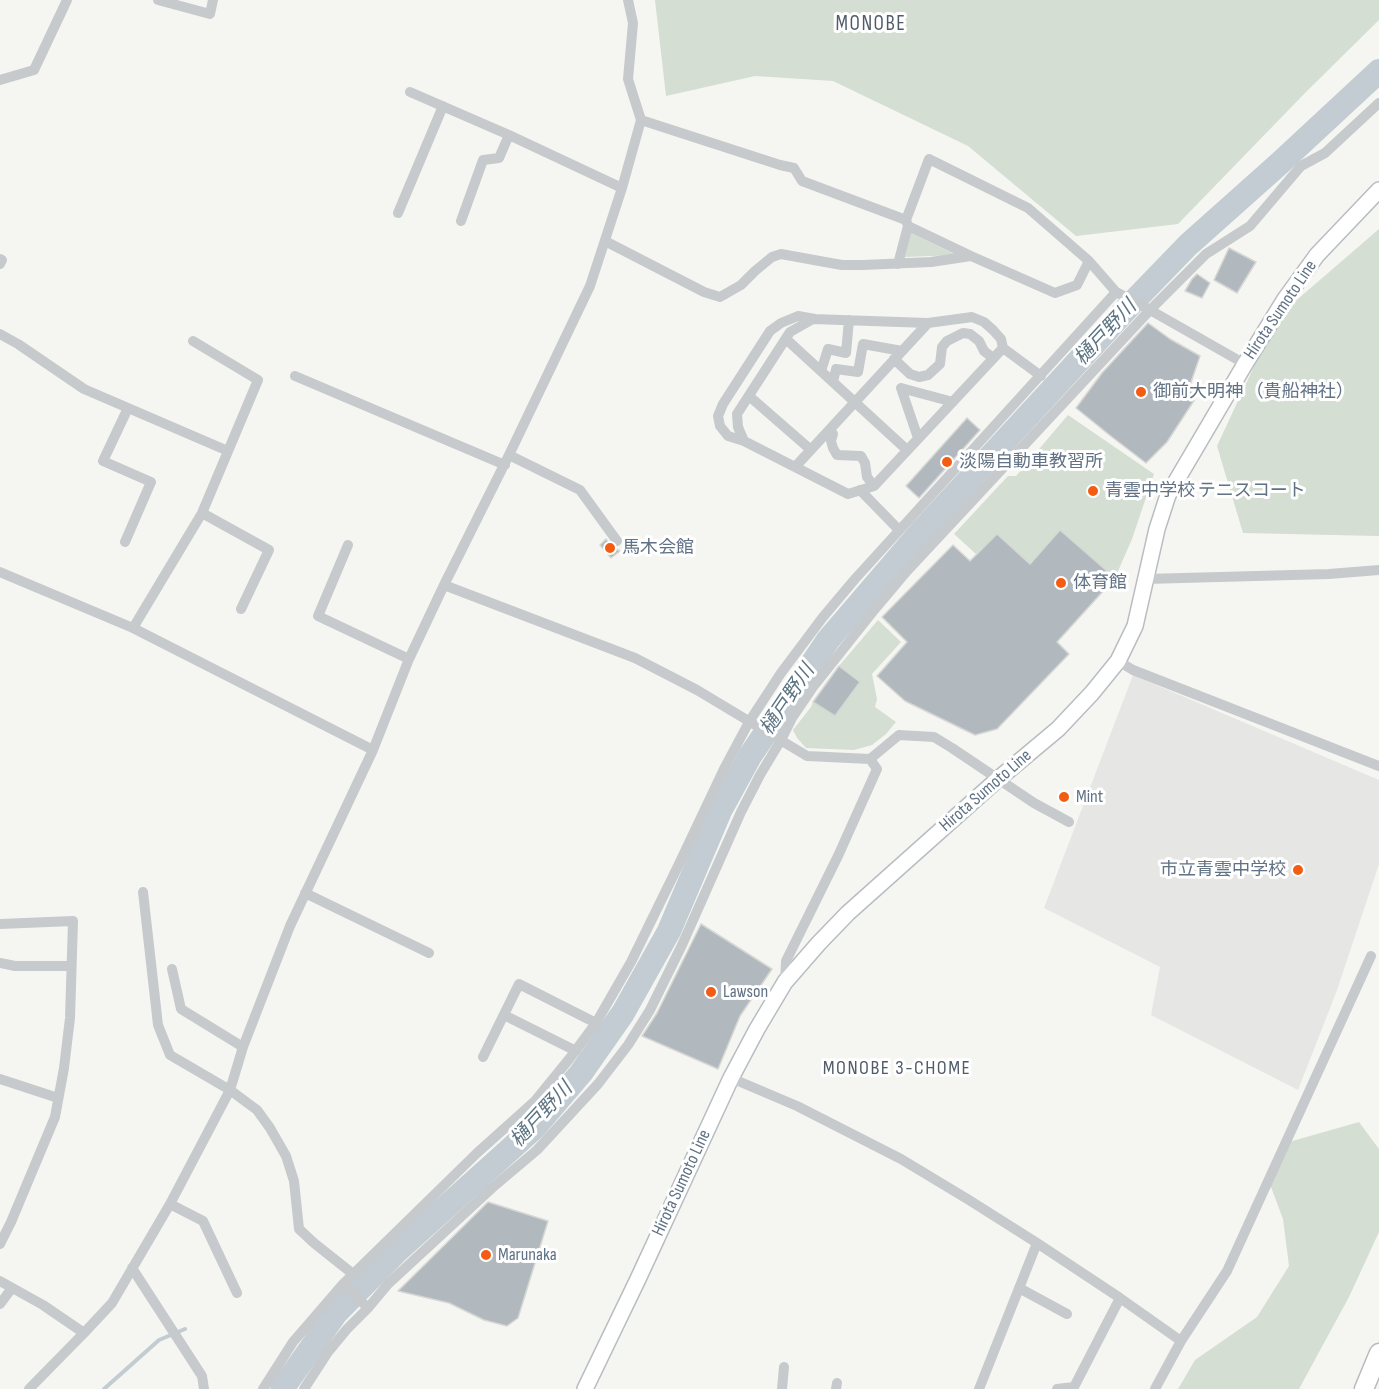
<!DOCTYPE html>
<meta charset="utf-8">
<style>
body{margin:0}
canvas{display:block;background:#f5f6f1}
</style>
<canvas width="1379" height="1389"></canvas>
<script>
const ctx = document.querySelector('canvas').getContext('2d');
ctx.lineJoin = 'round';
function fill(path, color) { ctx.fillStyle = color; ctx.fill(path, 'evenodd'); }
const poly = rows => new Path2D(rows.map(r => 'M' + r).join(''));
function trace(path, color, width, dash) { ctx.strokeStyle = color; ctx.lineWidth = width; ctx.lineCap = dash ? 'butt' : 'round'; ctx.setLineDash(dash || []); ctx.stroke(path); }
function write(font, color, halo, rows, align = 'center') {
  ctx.font = font + ' "Sofia Sans Condensed","Noto Sans JP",sans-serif'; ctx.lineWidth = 6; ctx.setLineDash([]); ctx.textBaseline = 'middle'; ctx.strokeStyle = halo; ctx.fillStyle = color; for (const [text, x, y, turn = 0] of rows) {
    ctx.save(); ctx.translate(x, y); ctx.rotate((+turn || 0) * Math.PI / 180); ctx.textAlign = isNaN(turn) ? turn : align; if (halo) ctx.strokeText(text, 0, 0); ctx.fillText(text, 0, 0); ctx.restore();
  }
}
fill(poly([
 [1133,675,1379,780,1379,864,1336,993,1298,1090,1151,1015,1160,967,1044,908]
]), '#e6e7e5');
fill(poly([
 [655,0,1379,0,1379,20,1305,93,1178,224,1076,236,968,146,833,81,755,76,666,96],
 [1379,229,1379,536,1243,533,1217,446,1277,317],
 [911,233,957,255,905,257],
 [1068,415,1154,474,1132,539,1115,578,1060,531,1029,564,997,534,976,554,954,534,1008,476,1016,476],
 [878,620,901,642,872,674,877,699,875,707,896,722,886,734,872,745,854,750,806,748,797,738,793,730,811,707,813,702,836,715,860,682,839,666],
 [1359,1122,1379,1149,1379,1232,1349,1297,1299,1389,1178,1389,1195,1360,1257,1317,1289,1266,1283,1219,1268,1179,1289,1142]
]), '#d5ded2');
trace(poly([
 [104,1389,159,1340,185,1329]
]), '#c2ccd2', 4);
trace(poly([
 [282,1389,336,1313,397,1251,535,1127,581,1073,623,1013,669,931,720,811,750,756,828,640,918,535,1131,304,1188,245,1280,163,1379,71]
]), '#c2ccd2', 24);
const building = poly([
 [1229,248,1256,262,1237,293,1214,280,1229,248],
 [1197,274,1210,283,1202,298,1185,291,1192,279,1197,274],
 [1148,323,1170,339,1200,356,1189,388,1197,396,1167,442,1146,463,1112,437,1076,408,1102,373,1148,323],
 [967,418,980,430,919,498,906,486,967,418],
 [1060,530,1115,578,1057,642,1069,654,997,729,975,735,905,701,877,676,907,642,882,617,953,545,970,561,997,534,1030,564,1060,530],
 [606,539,611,546,620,551,611,558,600,545,606,539],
 [839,666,860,682,835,716,813,702,839,666],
 [701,924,772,969,740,1016,718,1069,642,1036,657,1013,701,924],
 [488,1202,548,1221,518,1318,507,1326,484,1320,449,1303,398,1291,488,1202]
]);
fill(building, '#b1b8be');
trace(building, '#d6d7d4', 1.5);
const secondary = poly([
 [585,1389,638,1279,731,1078,757,1029,785,982,819,943,848,913,997,780,1058,729,1092,693,1118,661,1135,626,1157,529,1168,495,1245,364,1285,299,1317,255,1379,190]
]);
const trunk = poly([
 [1364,1389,1379,1353]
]);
trace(secondary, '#b8bdc2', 18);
trace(trunk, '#b8bbbe', 21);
trace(poly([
 [158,0,210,14,213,0],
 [0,80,34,70,67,0],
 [410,92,509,135,622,188],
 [641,120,780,165,794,168,802,181,906,220,908,226,971,256],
 [398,213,443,106],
 [906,220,929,159,1028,208,1089,261,1116,292,1150,310,1245,364],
 [461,221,483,160,499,158,509,135],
 [605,241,704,292,720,297,741,285,755,271,772,257,781,254,825,262,842,265,863,265,931,262,971,256,1055,293,1077,285,1089,261],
 [0,259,2,260,0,264],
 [898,264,908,226],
 [0,334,18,344,84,389,228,451],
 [786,339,907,450],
 [1003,348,874,486,848,494,744,441,738,427,737,414,790,332,813,319,928,323,972,317,984,322,993,330,1001,339,1003,348,1041,376],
 [894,359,910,374,919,377,928,375,940,364,942,347,947,341,963,333,970,334,979,341,984,351,993,358],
 [821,371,828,349,846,353,849,320],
 [295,376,505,465],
 [833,382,836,369,858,372,863,344,902,351],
 [749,396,811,450],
 [830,430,833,434,831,441,833,448,837,455,861,456,865,463,867,477,874,486],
 [918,438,901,388,953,402],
 [744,441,728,436,720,426,718,416,723,404,770,331,781,323,798,316,815,319],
 [509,455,580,490,617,541],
 [795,467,928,323],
 [860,490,899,530],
 [202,513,269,550,241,609],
 [125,542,151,482,103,461,128,408],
 [348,545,318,616,409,659],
 [0,572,133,628,373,750],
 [1146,579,1329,574,1379,570],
 [444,585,635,658,697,690,807,756,870,759,899,735,934,737,952,748,1034,803,1069,822],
 [133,628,202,513,258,380,193,341],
 [1118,661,1133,670,1379,766],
 [143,892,158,1025,170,1055,230,1090,257,1110,270,1128,286,1156,294,1181,299,1229,314,1243,353,1274],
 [305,893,429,953],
 [0,924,73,921,70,1018,64,1068,55,1117,11,1222,0,1244],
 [0,963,15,966,71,966],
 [172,969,181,1009,243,1047],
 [785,982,786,961,838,856,877,769,870,759],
 [504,1015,576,1051],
 [483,1057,519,984,596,1023],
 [731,1078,797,1106,901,1159,969,1200,1037,1243,1120,1298,1181,1341],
 [0,1079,58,1098],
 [170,1204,203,1221,237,1293],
 [132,1268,202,1376,204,1389],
 [0,1281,43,1305,84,1333],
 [343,1284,368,1308],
 [1019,1288,1067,1314],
 [0,1304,12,1288],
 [29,1389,84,1333,112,1303,170,1204,230,1090,243,1047,290,926,373,750,409,659,444,585,509,455,590,286,622,188,641,120,628,79,633,23,628,0],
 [263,1389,293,1342,343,1284,477,1153,535,1101,570,1058,596,1023,631,962,679,864,725,767,749,722,781,673,823,617,855,579,1116,292],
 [304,1389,328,1352,347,1329,368,1308,388,1284,492,1188,537,1150,598,1084,628,1045,650,1010,682,945,741,812,760,775,781,740,792,718,813,687,875,609,907,571,1150,310,1206,254,1250,226,1301,166,1325,153,1379,103],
 [782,1389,784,1367],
 [836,1389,837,1383],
 [979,1389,1037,1243],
 [1057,1389,1074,1387,1120,1298],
 [1155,1389,1181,1341,1227,1271,1371,956]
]), '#c7cacd', 10);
trace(secondary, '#fff', 15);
trace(trunk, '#fff', 18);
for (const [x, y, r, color] of [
 [1141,392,6,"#f35c13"],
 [947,462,6,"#f35c13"],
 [1093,491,6,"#f35c13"],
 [610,548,6,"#f35c13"],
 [1061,583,6,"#f35c13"],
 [1064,797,6,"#f35c13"],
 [1298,870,6,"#f35c13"],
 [711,992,6,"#f35c13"],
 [486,1255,6,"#f35c13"]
]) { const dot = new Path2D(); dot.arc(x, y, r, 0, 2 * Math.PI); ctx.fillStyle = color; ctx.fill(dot); trace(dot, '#fff', 2); }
write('18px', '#617285', '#fff', [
 ["Hirota Sumoto Line",1281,310,-56],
 ["Hirota Sumoto Line",986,791,-41],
 ["Hirota Sumoto Line",682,1183,-65]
]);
write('18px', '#617285', '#fff', [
 ["御前大明神 （貴船神社）",1153,392],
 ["淡陽自動車教習所",959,462],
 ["青雲中学校 テニスコート",1105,491],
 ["馬木会館",622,548],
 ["体育館",1073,583],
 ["Mint",1076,797],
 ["市立青雲中学校",1286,870,"right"],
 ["Lawson",723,992],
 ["Marunaka",498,1255]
], 'left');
write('italic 20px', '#5d7583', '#fff', [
 ["樋戸野川",1106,333,-47],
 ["樋戸野川",788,700,-56],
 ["樋戸野川",542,1115,-47]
]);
ctx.letterSpacing = '1.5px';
write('20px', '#505c6a', '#fff', [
 ["MONOBE 3-CHOME",897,1069]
]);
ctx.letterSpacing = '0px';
ctx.letterSpacing = '1.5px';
write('21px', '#505c6a', '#fff', [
 ["MONOBE",871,25]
]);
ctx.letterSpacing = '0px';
</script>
